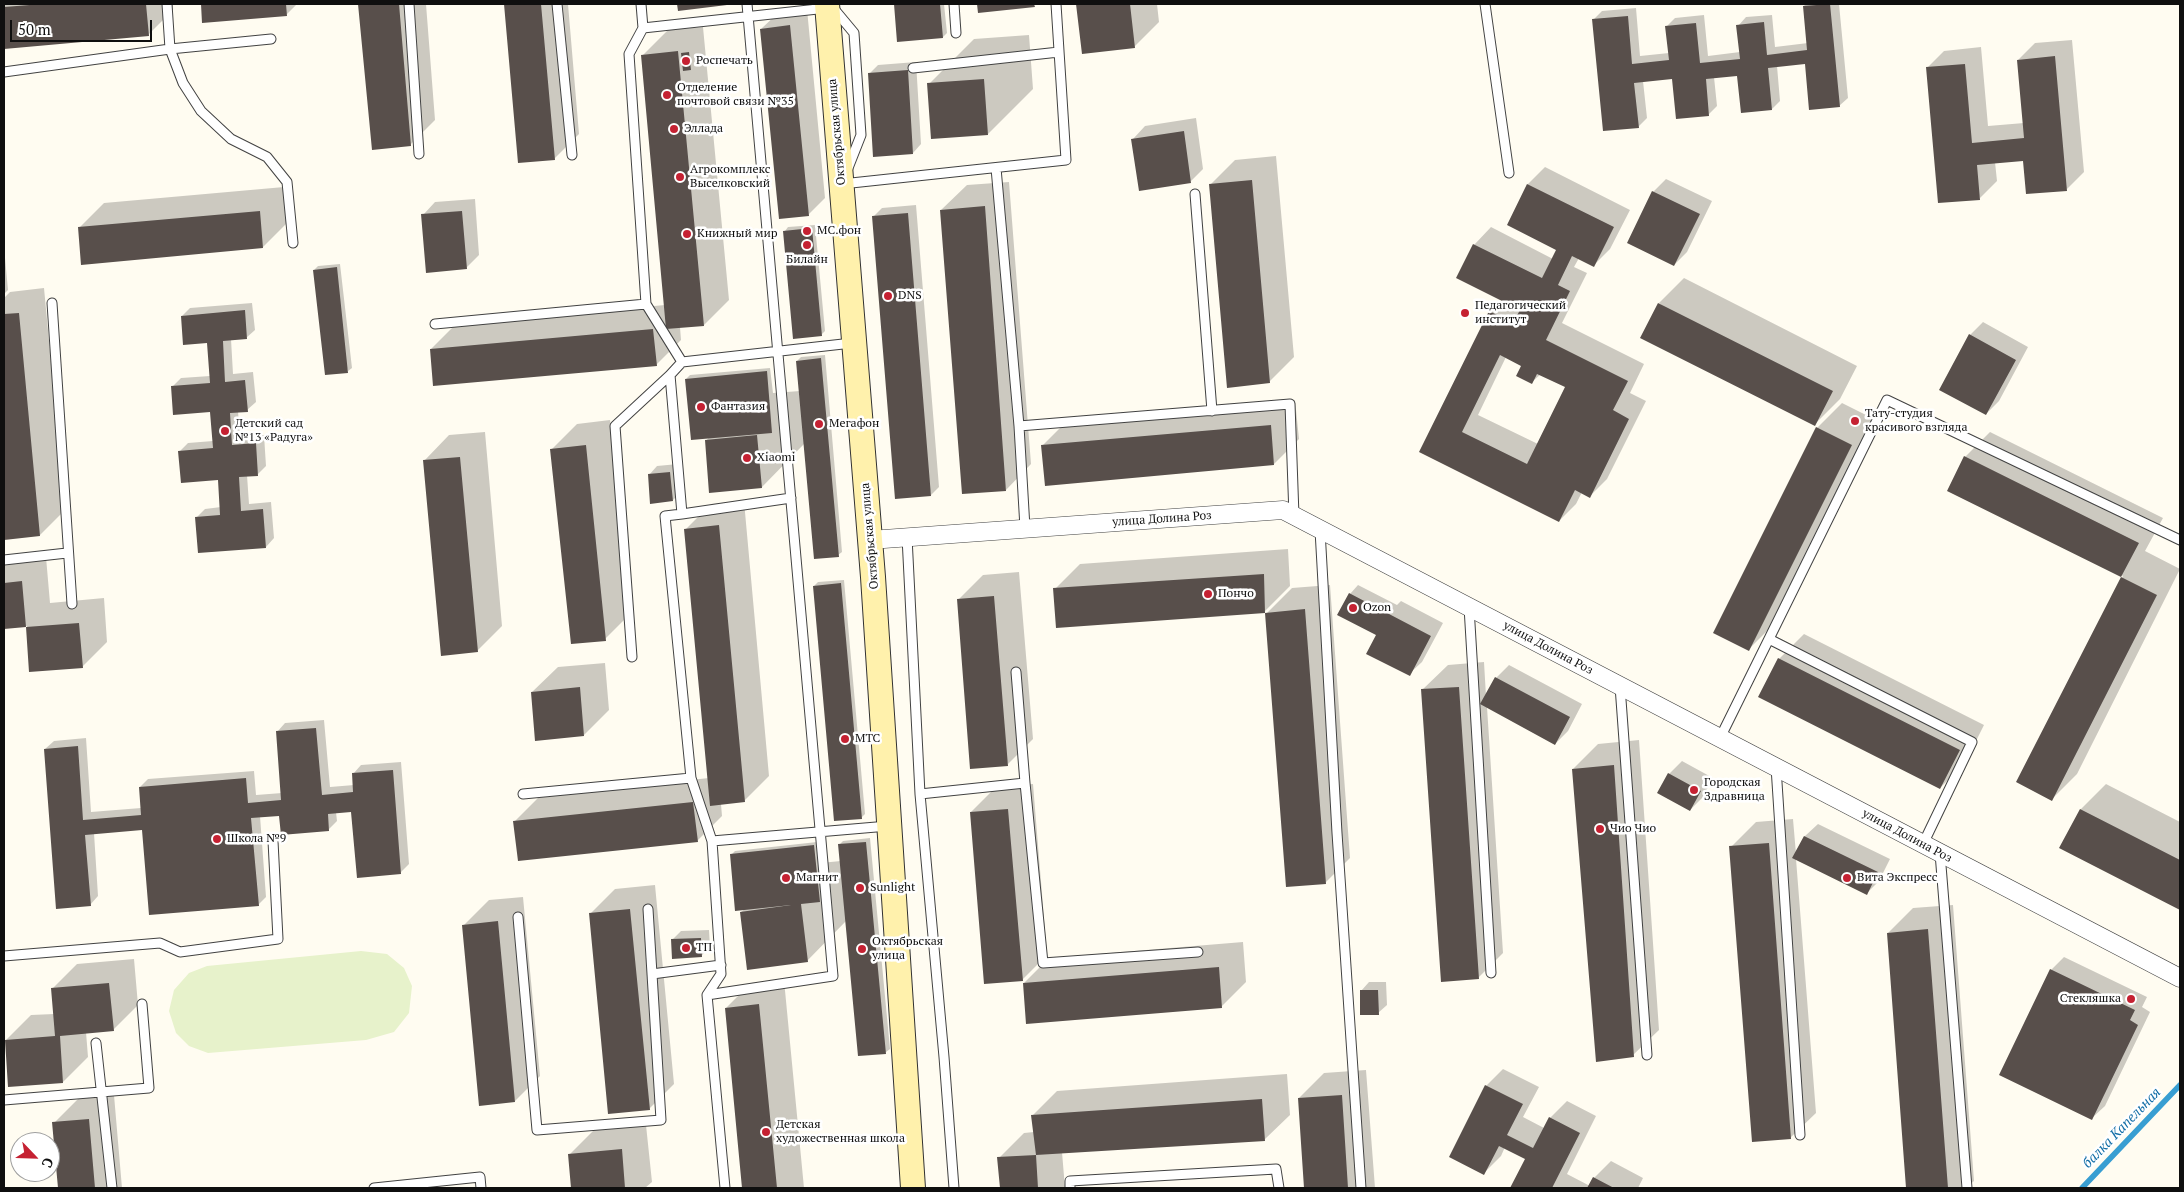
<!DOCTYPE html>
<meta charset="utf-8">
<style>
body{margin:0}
#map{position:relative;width:2184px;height:1192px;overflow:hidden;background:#fffcf1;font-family:"PT Serif",serif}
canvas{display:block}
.frame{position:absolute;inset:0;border:5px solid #0f0f0f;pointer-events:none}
.north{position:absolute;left:10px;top:1132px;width:50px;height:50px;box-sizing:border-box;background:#fff;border:1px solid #9f9f9f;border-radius:50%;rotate:114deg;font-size:14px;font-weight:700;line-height:20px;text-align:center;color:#0f0f0f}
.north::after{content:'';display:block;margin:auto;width:18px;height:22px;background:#c52132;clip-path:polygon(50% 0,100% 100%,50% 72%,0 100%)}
.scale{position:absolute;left:10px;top:20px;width:142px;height:22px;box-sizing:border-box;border:2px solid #0f0f0f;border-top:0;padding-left:6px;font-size:15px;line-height:18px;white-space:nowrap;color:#0f0f0f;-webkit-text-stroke:4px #fff;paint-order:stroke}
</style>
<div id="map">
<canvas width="2184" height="1192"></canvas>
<div class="frame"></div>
<div class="north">С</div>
<div class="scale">50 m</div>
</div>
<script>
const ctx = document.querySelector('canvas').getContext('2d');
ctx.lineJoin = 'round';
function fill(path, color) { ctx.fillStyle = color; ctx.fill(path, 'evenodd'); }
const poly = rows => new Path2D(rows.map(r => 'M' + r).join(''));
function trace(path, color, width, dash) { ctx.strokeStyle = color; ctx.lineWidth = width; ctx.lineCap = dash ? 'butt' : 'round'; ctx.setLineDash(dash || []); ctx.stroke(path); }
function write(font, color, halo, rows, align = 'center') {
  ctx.font = font + ' "PT Serif",serif'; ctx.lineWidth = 5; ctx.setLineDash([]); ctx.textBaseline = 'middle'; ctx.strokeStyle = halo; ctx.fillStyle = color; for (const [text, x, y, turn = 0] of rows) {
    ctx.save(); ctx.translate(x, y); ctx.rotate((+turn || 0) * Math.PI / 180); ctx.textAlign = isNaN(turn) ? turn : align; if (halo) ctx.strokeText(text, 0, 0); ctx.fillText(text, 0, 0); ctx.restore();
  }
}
fill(poly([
 [361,951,387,954,404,968,412,986,409,1013,394,1032,366,1040,208,1053,189,1046,176,1033,169,1011,174,990,189,973,207,966]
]), '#e7f2cb');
fill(poly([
 [4,4,173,4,173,10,148,35,4,48],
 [202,4,297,4,287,14,203,22],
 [359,4,426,4,435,120,410,145,373,149],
 [506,4,568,4,579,134,554,159,519,162],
 [895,4,944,4,947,33,943,37,898,41],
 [978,4,1036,4,979,11],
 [1078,4,1157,4,1159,22,1134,47],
 [1806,4,1839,4,1848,98,1839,106,1806,63,1777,66,1780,101,1772,109,1738,75,1714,77,1717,106,1708,115,1673,78,1643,81,1647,118,1638,127,1593,20,1602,11,1636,8,1640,56,1669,53,1667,26,1675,18,1704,15,1708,56,1740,52,1738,26,1746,17,1772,15,1775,47,1808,43,1804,6],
 [807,9,825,198,808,215,761,29,779,12],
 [703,27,729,300,704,325,680,327,681,340,656,365,431,349,456,324,665,305,643,55,668,30],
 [1029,35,1033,89,988,134,929,84,974,39],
 [2072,40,2084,172,2067,189,2024,160,1995,162,1997,181,1980,198,1927,68,1944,51,1981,47,1988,126,2024,123,2018,60,2035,43],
 [916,62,921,144,913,153,869,74,878,65],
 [1196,118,1203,169,1191,181,1133,139,1145,126],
 [1276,156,1294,357,1269,382,1210,185,1235,160],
 [1545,167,1630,210,1610,249,1593,266,1579,258,1574,267,1587,273,1562,323,1644,364,1630,393,1646,401,1607,479,1590,496,1582,492,1576,504,1559,521,1420,452,1490,312,1502,300,1474,245,1491,227,1553,259,1558,249,1508,224,1528,184],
 [1506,357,1523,365,1532,382,1541,374,1566,386,1538,444,1478,415],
 [1666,179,1712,201,1687,252,1674,265,1653,192],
 [1009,182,1031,464,1006,490,941,210,967,185],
 [284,187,288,222,263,247,79,228,104,203],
 [475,199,479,255,466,268,423,215,435,202],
 [916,205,939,487,931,495,874,216,882,208],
 [815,225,825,331,821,335,785,231,788,227],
 [4,247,8,290,4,294],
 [340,264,352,368,348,371,314,270,318,266],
 [1684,278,1857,366,1840,399,1815,424,1659,303],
 [44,288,65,510,40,535,5,538,4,298,10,292],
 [252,303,255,330,246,338,231,339,233,374,253,372,256,402,247,410,238,411,240,437,264,435,266,466,258,474,247,475,249,504,271,502,274,538,266,547,197,517,205,509,221,507,219,479,179,452,188,443,213,441,211,411,172,387,181,378,210,376,208,342,182,316,190,308],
 [1983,322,2028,347,1999,401,1986,414,1970,335],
 [825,355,842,552,838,555,804,444,762,487,711,491,706,441,709,437,686,379,690,375,770,368,773,393,800,391,797,361,801,357],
 [1295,400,1299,439,1274,464,1042,446,1067,421],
 [1842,403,1876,420,1774,624,1749,649,1817,428],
 [610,420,630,614,605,639,552,449,577,424],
 [485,432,502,626,477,651,424,461,449,435],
 [1990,432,2163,518,2145,551,2180,569,2077,774,2052,799,2018,782,2123,576,1948,490,1965,457],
 [678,464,681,492,673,500,649,475,657,466],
 [744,501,769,776,744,801,721,804,722,816,697,841,515,821,540,796,709,778,686,529,711,504],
 [1288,549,1290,586,1265,611,1055,589,1080,564],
 [46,557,50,603,104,598,107,642,82,667,30,671,27,626,4,628,4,560],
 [1019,572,1033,739,1008,764,958,600,983,575],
 [844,580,865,814,861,818,814,586,818,582],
 [1330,585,1350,858,1325,883,1267,613,1292,588],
 [1358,585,1397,605,1401,601,1443,623,1422,662,1409,674,1380,630,1350,594],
 [1804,634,1984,725,1965,763,1940,788,1779,659],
 [1484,662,1486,696,1496,678,1509,665,1582,704,1568,731,1555,744,1487,707,1503,953,1478,978,1422,690,1448,665],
 [605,663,609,710,584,735,532,692,558,667],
 [324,720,330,787,354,785,353,774,361,765,401,762,409,864,400,873,352,811,336,812,337,821,328,830,280,814,260,816,266,897,258,905,143,829,94,833,98,896,90,905,45,749,54,741,86,738,91,812,141,808,140,787,148,779,254,771,256,795,282,793,277,732,285,723],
 [1639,740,1659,1030,1633,1055,1573,769,1598,744],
 [1682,761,1713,778,1703,797,1690,810,1669,774],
 [1033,784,1047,955,1022,980,971,812,996,787],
 [2106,784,2180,822,2180,909,2061,848,2081,809],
 [1793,819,1796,854,1805,836,1818,824,1890,859,1879,881,1866,894,1796,859,1816,1113,1790,1138,1731,847,1756,822],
 [870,838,890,1049,886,1052,859,1055,846,921,807,961,741,912,745,909,731,855,735,851,817,842,820,863,841,861,839,845,843,841],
 [655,885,674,1084,649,1109,590,914,615,889],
 [523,897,540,1076,515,1101,464,925,489,900],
 [1953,905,1974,1181,1966,1188,1907,1188,1888,933,1913,908],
 [709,930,710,947,701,956,672,940,681,931],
 [1243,942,1246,982,1221,1007,1024,983,1049,958],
 [2064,957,2147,997,2142,1007,2150,1012,2105,1106,2092,1118,2001,1074,2051,970],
 [134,959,138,1005,113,1030,86,1032,88,1057,63,1082,6,1040,31,1015,54,1014,52,989,77,964],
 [784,980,804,1188,743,1188,726,1008,751,983],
 [1369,982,1386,982,1387,1005,1378,1013,1361,991],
 [1503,1069,1539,1087,1523,1117,1544,1128,1550,1118,1567,1101,1596,1116,1567,1174,1590,1186,1594,1178,1611,1161,1643,1178,1638,1188,1512,1188,1527,1158,1505,1147,1501,1156,1484,1173,1486,1086],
 [1366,1070,1375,1188,1306,1188,1299,1098,1324,1073],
 [1287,1074,1290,1115,1264,1140,1062,1152,1065,1188,1001,1188,999,1158,1024,1133,1034,1132,1032,1116,1057,1091],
 [114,1095,122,1188,59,1188,54,1123,79,1098],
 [646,1125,652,1182,645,1188,572,1188,569,1155,594,1130]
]), '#0003');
trace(poly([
 [2082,1188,2180,1085]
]), '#389ed2', 5.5);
fill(poly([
 [42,4,146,4,149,36,4,49,4,7],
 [201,4,286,4,287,16,202,23],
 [358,4,399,4,411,146,372,150],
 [504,4,541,4,555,160,518,163],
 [677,4,727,4,727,5,678,11],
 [894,4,940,4,943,38,897,42],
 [977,4,1034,4,1035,7,978,13],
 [1076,4,1130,4,1135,48,1082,54],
 [1830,4,1840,107,1809,110,1805,64,1768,68,1772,110,1741,113,1737,76,1706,79,1709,116,1676,119,1672,79,1634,83,1639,128,1603,131,1592,19,1628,16,1632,64,1669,60,1665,26,1696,23,1700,63,1740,59,1736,25,1764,22,1767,55,1807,50,1803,6],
 [790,25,809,216,779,219,760,29],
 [678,51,704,326,666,329,641,55],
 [689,52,691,70,683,71,681,53],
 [2055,56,2067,191,2026,194,2023,161,1977,165,1980,200,1938,203,1926,67,1965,64,1972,143,2024,138,2017,60],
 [908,70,913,154,873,157,868,73],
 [984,79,988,135,931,139,927,83],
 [1184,131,1191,183,1139,191,1131,139],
 [1252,180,1270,383,1227,388,1209,184],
 [1527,184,1614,227,1594,267,1572,256,1558,285,1570,291,1546,340,1628,381,1613,410,1629,419,1590,498,1575,490,1559,522,1419,452,1489,311,1513,323,1520,310,1456,278,1473,244,1542,278,1556,250,1507,225],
 [1500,355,1521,366,1516,376,1532,384,1537,374,1565,387,1527,464,1462,432],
 [1652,191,1700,214,1674,266,1627,243],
 [985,206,1006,491,962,494,940,210],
 [260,211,263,248,81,265,78,227],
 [462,211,467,269,426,273,421,214],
 [908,213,931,496,895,499,872,216],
 [812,228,822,336,793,339,783,231],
 [337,267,348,373,325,375,313,270],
 [1658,303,1833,391,1815,426,1640,338],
 [245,310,247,339,223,341,225,382,245,380,248,412,230,413,232,445,256,443,258,476,239,477,241,511,263,509,266,548,198,553,195,517,220,515,218,480,181,483,178,451,213,448,210,412,173,415,171,386,210,383,207,343,183,345,181,316],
 [19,313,40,536,4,540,4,314],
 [653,329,657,366,433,386,430,349],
 [1969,334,2016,360,1986,415,1939,390],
 [821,358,839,557,814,559,796,361],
 [767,371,772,433,691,440,685,379],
 [1271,425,1274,465,1045,486,1041,445],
 [1816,427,1852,445,1749,651,1713,633],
 [757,435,762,488,709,493,705,440],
 [586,445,606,641,571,644,550,449],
 [1964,456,2139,543,2121,577,1947,491],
 [460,457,478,652,441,656,423,460],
 [670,472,673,501,650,504,648,474],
 [719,525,745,802,710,806,684,529],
 [1264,574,1265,613,1305,609,1326,884,1286,887,1265,613,1056,628,1053,588],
 [2121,577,2157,595,2052,801,2016,782],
 [22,581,26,627,4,629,4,583],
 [841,583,862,819,834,821,813,586],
 [1349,593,1431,636,1410,676,1366,654,1376,635,1337,615],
 [994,596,1008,766,970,769,957,599],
 [79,623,83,668,29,672,26,627],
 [1778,658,1960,750,1940,789,1758,697],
 [1495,677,1570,717,1555,745,1480,704],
 [580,687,584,736,535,741,531,692],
 [1459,687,1479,979,1441,982,1421,689],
 [316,728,322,795,353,792,352,773,393,770,401,874,357,878,351,812,328,814,329,831,281,835,279,816,251,818,259,906,149,915,142,830,85,835,91,906,56,909,44,749,78,746,83,820,141,815,139,787,246,778,248,803,281,800,276,731],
 [1614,765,1634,1057,1596,1062,1572,769],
 [1668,773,1701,791,1690,811,1657,793],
 [693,802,698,842,518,861,513,821],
 [1008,809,1023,981,984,984,970,812],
 [2080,809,2180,860,2180,910,2059,848],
 [1804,836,1878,872,1867,895,1792,858],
 [866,842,886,1054,858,1056,838,844],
 [1769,843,1791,1139,1752,1142,1729,846],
 [814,845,820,902,801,904,808,962,747,970,740,912,791,905,735,911,730,854],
 [630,909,650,1110,608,1114,589,913],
 [498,921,515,1102,479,1106,462,925],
 [1928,929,1948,1188,1906,1188,1887,933],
 [701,938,702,957,672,959,671,939],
 [1219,967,1222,1008,1026,1024,1023,983],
 [2050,969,2135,1010,2130,1020,2138,1025,2092,1120,1999,1075],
 [109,983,114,1031,60,1036,63,1083,8,1087,5,1040,55,1036,51,988],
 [1360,990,1378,990,1379,1015,1360,1015],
 [759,1004,777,1188,742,1188,725,1008],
 [1485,1085,1523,1104,1507,1135,1533,1148,1549,1117,1580,1133,1552,1188,1510,1188,1525,1159,1499,1146,1484,1175,1449,1157],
 [1342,1095,1348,1188,1304,1188,1298,1098],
 [1262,1099,1265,1141,1036,1155,1031,1115],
 [89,1119,95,1188,58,1188,52,1122],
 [622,1149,625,1188,571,1188,568,1154],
 [1036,1155,1038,1188,1000,1188,997,1157],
 [1593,1177,1614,1188,1587,1188]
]), '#584f4b');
const lane = poly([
 [167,4,170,49,183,83,201,111,231,139,267,157,287,182,293,243],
 [409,4,419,154],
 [557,4,572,155],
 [641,4,643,28,827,8],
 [954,4,956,33],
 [1485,4,1509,173],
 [834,9,854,33,861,135,848,168],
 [913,68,1059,52],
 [4,72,170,49,271,39],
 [996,168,1019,426,1025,528],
 [842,184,1066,160,1056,4],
 [1195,194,1212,411],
 [52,303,72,604],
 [646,304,682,362],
 [435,324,646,304,629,54,643,28],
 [1019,426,1290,404,1294,516],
 [682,514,791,498],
 [1320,530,1337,833,1361,1188],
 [907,537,920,794,944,1057,954,1188],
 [4,560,67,553],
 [1469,607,1491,973],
 [1769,639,1972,742,1923,844],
 [632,657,615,426,670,375],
 [1620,686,1647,1055],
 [1720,738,1887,400,2180,540],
 [1776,767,1800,1135],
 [1025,783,1043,963,1198,952],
 [523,794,691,778],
 [920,794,1025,783,1016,672],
 [712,841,691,778,665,516,682,514,670,375,682,362,852,343],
 [1940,853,1967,1188],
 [518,917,537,1130,661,1120,648,909],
 [4,956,160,943,180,952,278,939,273,841],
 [652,974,721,965],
 [707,995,833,976,747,4],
 [96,1043,112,1188],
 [4,1100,149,1088,142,1004],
 [374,1188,480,1177,481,1188],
 [725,1188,707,995,721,974,712,841,888,826],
 [1070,1188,1070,1181,1276,1169,1279,1188]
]);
const street = poly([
 [870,540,1283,510,2180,978]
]);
const secondary = poly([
 [827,4,873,577,913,1188]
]);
trace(lane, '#424242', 11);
trace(street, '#424242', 19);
trace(secondary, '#313131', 26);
trace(lane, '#fff', 9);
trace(street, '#fff', 18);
trace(secondary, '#fff1ac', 24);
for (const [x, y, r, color] of [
 [686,61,5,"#c52132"],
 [667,95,5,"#c52132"],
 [674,129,5,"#c52132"],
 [680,177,5,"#c52132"],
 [807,231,5,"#c52132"],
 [687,234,5,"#c52132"],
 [807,245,5,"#c52132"],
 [888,296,5,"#c52132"],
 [1465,313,5,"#c52132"],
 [701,407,5,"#c52132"],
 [1855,421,5,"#c52132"],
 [819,424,5,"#c52132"],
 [225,431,5,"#c52132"],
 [747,458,5,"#c52132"],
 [1208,594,5,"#c52132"],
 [1353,608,5,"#c52132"],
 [845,739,5,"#c52132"],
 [1694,790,5,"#c52132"],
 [1600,829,5,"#c52132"],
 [217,839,5,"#c52132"],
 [786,878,5,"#c52132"],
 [1847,878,5,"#c52132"],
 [860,888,5,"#c52132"],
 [686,948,5,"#c52132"],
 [862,949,5,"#c52132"],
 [2131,999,5,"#c52132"],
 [766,1132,5,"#c52132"]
]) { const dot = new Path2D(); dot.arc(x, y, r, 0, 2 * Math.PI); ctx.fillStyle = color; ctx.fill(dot); trace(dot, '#fff', 2); }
write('12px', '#0f0f0f', '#fff', [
 ["Роспечать",696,61],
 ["Отделение",677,88],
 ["почтовой связи №35",677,102],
 ["Эллада",684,129],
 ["Агрокомплекс",690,170],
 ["Выселковский",690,184],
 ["МС.фон",817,231],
 ["Книжный мир",697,234],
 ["Билайн",807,260,"center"],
 ["DNS",898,296],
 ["Педагогический",1475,306],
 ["институт",1475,320],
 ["Фантазия",711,407],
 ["Тату-студия",1865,414],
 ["красивого взгляда",1865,428],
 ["Детский сад",235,424],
 ["№13 «Радуга»",235,438],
 ["Мегафон",829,424],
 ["Xiaomi",757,458],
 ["Пончо",1218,594],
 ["Ozon",1363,608],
 ["МТС",855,739],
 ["Городская",1704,783],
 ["Здравница",1704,797],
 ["Чио Чио",1610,829],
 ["Школа №9",227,839],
 ["Магнит",796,878],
 ["Вита Экспресс",1857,878],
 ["Sunlight",870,888],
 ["Октябрьская",872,942],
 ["улица",872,956],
 ["ТП",696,948],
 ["Стекляшка",2121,999,"right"],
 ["Детская",776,1125],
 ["художественная школа",776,1139]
], 'left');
write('12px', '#0f0f0f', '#fff', [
 ["Октябрьская улица",837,132,-95],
 ["улица Долина Роз",1162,519,-4],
 ["Октябрьская улица",870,536,-95],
 ["улица Долина Роз",1548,648,28],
 ["улица Долина Роз",1907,836,28]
]);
write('italic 14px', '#136ea7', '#fff', [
 ["балка Капельная",2122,1128,-46]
]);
</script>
